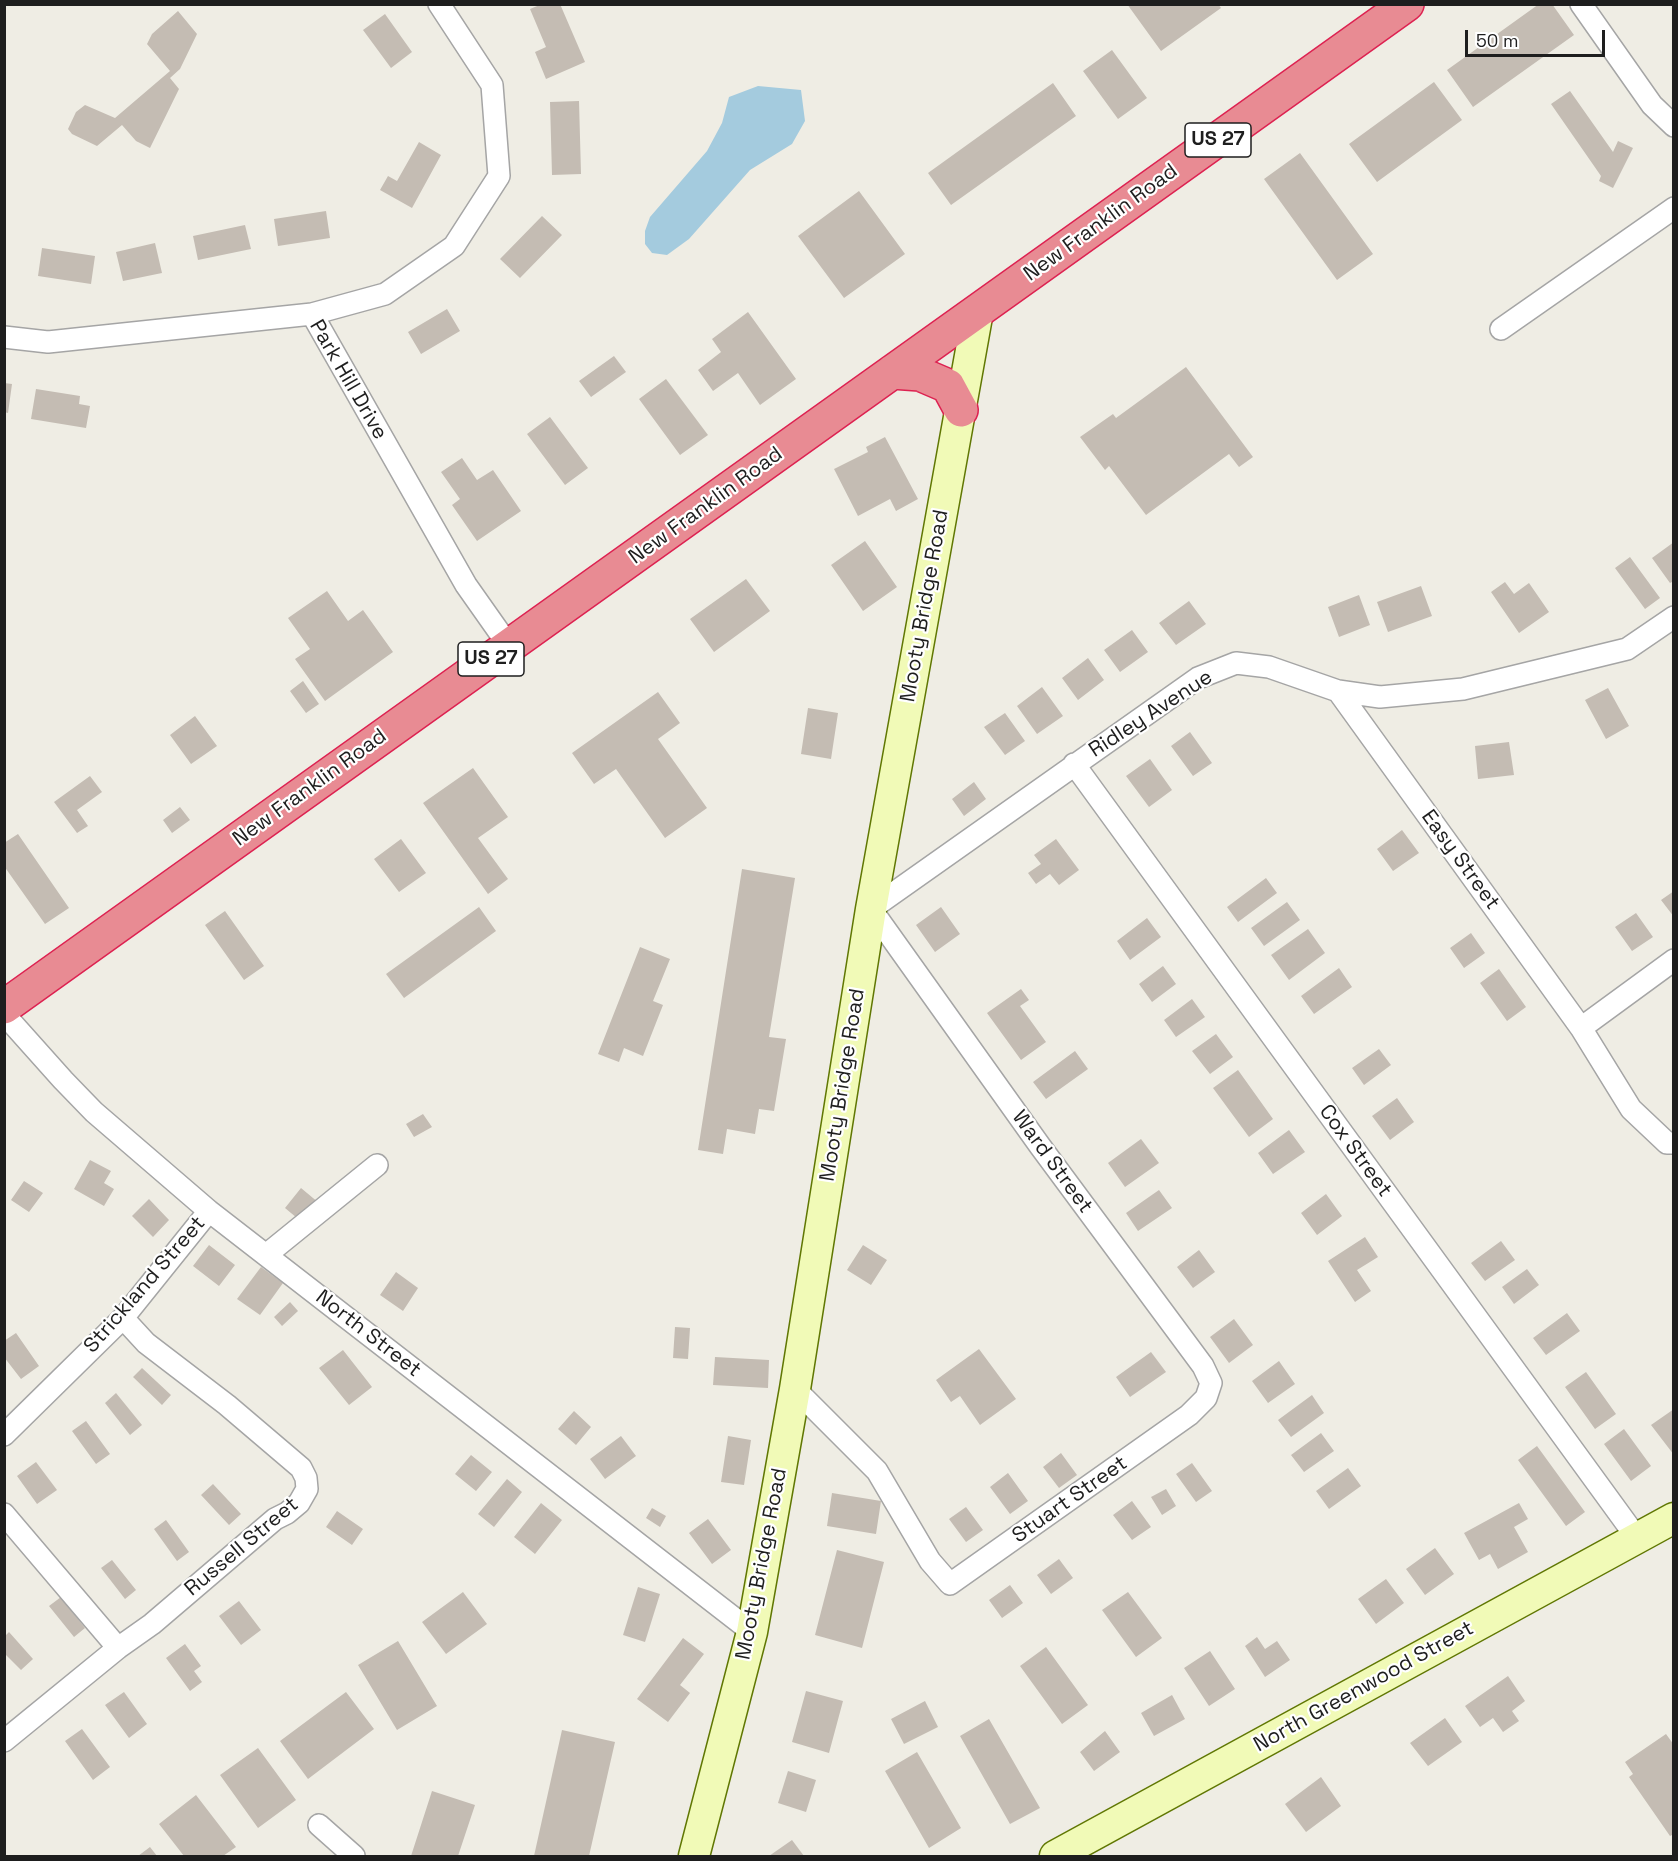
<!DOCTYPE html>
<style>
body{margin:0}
#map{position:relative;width:1678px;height:1861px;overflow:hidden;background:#efede4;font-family:"Space Grotesk",sans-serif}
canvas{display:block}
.frame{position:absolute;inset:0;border:6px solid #1e1e1e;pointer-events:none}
.scale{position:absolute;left:1465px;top:30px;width:140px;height:27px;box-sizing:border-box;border:3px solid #1e1e1e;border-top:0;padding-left:8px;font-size:18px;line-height:21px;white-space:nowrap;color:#1e1e1e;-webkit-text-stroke:4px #fff;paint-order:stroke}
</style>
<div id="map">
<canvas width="1678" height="1861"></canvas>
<div class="frame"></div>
<div class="scale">50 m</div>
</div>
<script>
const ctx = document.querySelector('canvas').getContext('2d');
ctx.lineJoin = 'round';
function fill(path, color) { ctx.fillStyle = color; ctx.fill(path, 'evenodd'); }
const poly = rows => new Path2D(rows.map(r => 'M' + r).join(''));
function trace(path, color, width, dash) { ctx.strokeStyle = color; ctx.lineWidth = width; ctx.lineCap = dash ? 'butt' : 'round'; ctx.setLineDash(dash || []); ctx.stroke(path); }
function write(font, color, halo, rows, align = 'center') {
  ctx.font = font + ' "Space Grotesk",sans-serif'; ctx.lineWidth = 4.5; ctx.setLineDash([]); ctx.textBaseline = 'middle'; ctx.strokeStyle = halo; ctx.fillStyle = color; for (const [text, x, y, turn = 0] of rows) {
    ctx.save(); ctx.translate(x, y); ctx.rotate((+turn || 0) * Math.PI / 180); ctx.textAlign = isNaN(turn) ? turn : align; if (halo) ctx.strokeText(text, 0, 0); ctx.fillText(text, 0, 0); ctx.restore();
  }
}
fill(poly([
 [758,86,801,90,805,121,792,144,750,170,689,239,667,255,652,253,645,244,645,231,650,217,707,151,722,123,729,97]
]), '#a4cbde');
fill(poly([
 [542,4,560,4,585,62,546,79,535,52,546,47,530,9],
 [1127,4,1218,4,1221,8,1161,51],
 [1539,4,1552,4,1574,35,1473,107,1447,70],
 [178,11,197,34,180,69,170,78,179,89,150,148,136,141,122,125,97,146,72,134,68,129,76,112,85,105,115,118,170,71,147,44,152,34],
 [385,14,412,52,391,68,363,30],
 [1112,50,1147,98,1118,119,1083,71],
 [1434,82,1462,120,1377,182,1349,144],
 [1053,83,1076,116,951,205,928,173],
 [1570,91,1613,152,1618,141,1633,148,1613,188,1599,181,1601,176,1551,104],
 [579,101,581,174,552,175,550,102],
 [419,142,441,155,412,208,380,190,388,176,397,181],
 [1300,153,1373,254,1337,280,1264,179],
 [859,191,905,254,844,298,798,236],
 [326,211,330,238,278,246,274,219],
 [542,216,562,235,520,278,500,259],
 [245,225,251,249,198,260,193,236],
 [155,243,162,273,123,281,116,252],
 [42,248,95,256,91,284,38,276],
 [447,309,460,331,421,354,408,332],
 [748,312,796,379,760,405,738,373,713,391,698,370,721,352,712,339],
 [614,356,626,372,591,397,579,381],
 [1186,367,1253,457,1239,467,1229,454,1146,515,1109,466,1105,470,1080,437,1113,414,1116,418],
 [666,379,708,435,680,455,639,399],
 [4,383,12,384,8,413,4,412],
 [36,389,80,396,79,404,90,406,86,428,31,419],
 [550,417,588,468,565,485,527,434],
 [885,437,918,499,896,511,890,499,858,516,834,469,868,452,866,447],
 [462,458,477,480,493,470,521,511,477,541,452,505,460,499,441,472],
 [865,541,897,587,863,611,831,565],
 [1674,542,1674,581,1670,583,1652,558],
 [1630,557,1660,598,1645,609,1615,568],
 [746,579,770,611,714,652,690,619],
 [1505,582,1514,594,1529,583,1549,612,1519,633,1491,592],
 [1421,586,1432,616,1388,632,1377,602],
 [327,591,348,621,363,610,393,652,325,701,295,659,310,649,288,618],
 [1359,595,1370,625,1339,637,1328,607],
 [1189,601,1206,624,1176,645,1159,623],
 [1132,630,1148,652,1120,672,1104,650],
 [1088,658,1104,680,1078,700,1062,678],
 [303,681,319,704,306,713,290,691],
 [1042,687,1063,716,1037,734,1017,706],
 [1608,688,1629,726,1606,739,1585,700],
 [658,692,680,723,658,739,707,808,665,838,616,769,594,784,572,753],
 [808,708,838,713,831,759,801,754],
 [1005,713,1025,741,1005,755,984,727],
 [195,716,217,746,191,764,170,735],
 [1190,732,1212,763,1193,776,1171,746],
 [1509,742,1514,775,1478,779,1475,746],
 [1150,759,1172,790,1149,807,1126,776],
 [473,768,508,817,478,838,508,879,488,894,423,803],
 [90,776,102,792,77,810,88,826,77,833,54,802],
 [974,782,986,799,964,816,952,799],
 [180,807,190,820,172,833,163,820],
 [1402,830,1419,853,1393,871,1377,849],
 [18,834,69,908,45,924,4,866,4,843],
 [401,839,426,873,399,892,374,859],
 [1056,839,1079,870,1059,885,1050,874,1036,884,1028,873,1041,864,1034,855],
 [742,869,795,878,769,1037,786,1039,774,1111,759,1109,755,1134,727,1129,723,1154,698,1150],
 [1266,878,1277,893,1238,922,1227,907],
 [1674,891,1674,917,1661,900],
 [1287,902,1300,920,1264,946,1251,928],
 [479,907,496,931,404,998,386,974],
 [941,907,960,934,935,952,916,925],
 [225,911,264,966,244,980,205,925],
 [1636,913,1653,937,1632,951,1615,927],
 [1147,918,1161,937,1130,960,1117,941],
 [1308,929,1325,953,1289,980,1271,955],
 [1471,933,1485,953,1464,968,1450,948],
 [640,947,670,959,653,1001,663,1005,643,1056,624,1048,619,1062,598,1054],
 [1163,966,1176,984,1152,1002,1139,984],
 [1339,968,1352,987,1314,1014,1301,996],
 [1499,969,1526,1007,1507,1021,1480,983],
 [1021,989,1029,1000,1020,1006,1046,1042,1021,1060,987,1013],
 [1192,999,1205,1017,1176,1037,1164,1020],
 [1216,1034,1233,1057,1210,1074,1192,1051],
 [1379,1049,1391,1065,1364,1085,1352,1068],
 [1075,1051,1088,1069,1046,1099,1033,1082],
 [1238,1070,1273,1119,1249,1137,1213,1088],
 [1397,1098,1414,1122,1390,1140,1372,1116],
 [423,1114,432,1127,414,1137,406,1124],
 [1289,1130,1305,1152,1273,1174,1258,1153],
 [1141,1139,1159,1163,1125,1187,1108,1163],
 [90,1160,111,1171,104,1183,114,1189,104,1206,74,1189],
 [24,1181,43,1193,29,1212,11,1200],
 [301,1188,319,1203,303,1223,285,1208],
 [1159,1190,1172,1208,1138,1231,1126,1213],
 [1326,1194,1342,1216,1317,1235,1301,1213],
 [149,1199,169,1220,153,1237,132,1216],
 [1365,1237,1378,1257,1357,1270,1371,1291,1355,1302,1328,1261],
 [1501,1241,1515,1260,1485,1281,1471,1263],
 [209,1245,235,1265,219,1286,193,1266],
 [863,1245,887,1260,871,1285,847,1270],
 [1199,1250,1215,1272,1193,1288,1177,1267],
 [261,1267,283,1283,260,1315,237,1299],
 [1527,1269,1539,1285,1514,1304,1502,1287],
 [396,1272,418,1288,403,1311,380,1295],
 [290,1302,298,1311,282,1326,274,1317],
 [1567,1313,1580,1331,1546,1355,1533,1338],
 [1234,1319,1253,1345,1229,1363,1210,1337],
 [675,1327,690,1328,688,1359,673,1358],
 [16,1333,39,1366,21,1379,4,1357,4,1341],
 [979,1349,1016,1399,980,1425,960,1396,951,1402,936,1380],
 [343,1350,372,1387,349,1405,319,1368],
 [1151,1352,1166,1372,1130,1397,1116,1377],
 [715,1357,769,1360,768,1388,713,1385],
 [1279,1361,1295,1384,1268,1403,1252,1381],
 [142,1368,171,1395,162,1405,133,1377],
 [1586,1372,1616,1414,1595,1429,1565,1387],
 [116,1393,142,1425,130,1435,105,1403],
 [1312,1395,1324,1413,1291,1437,1278,1420],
 [1674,1409,1674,1455,1651,1425],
 [574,1411,591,1427,576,1445,558,1429],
 [86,1421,110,1454,96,1464,72,1431],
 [1624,1429,1651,1466,1631,1481,1604,1444],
 [1321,1433,1334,1451,1304,1472,1291,1455],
 [621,1436,636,1456,605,1479,590,1459],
 [728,1436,751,1440,744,1485,721,1482],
 [1537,1446,1585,1512,1566,1526,1518,1460],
 [1061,1453,1077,1475,1059,1488,1043,1467],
 [471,1455,492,1472,476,1491,455,1474],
 [36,1462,57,1490,37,1504,17,1476],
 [1192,1463,1212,1491,1196,1502,1176,1474],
 [1348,1468,1361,1486,1329,1509,1316,1491],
 [1008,1473,1028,1501,1010,1514,990,1487],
 [507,1479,522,1492,494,1527,478,1514],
 [213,1484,241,1514,229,1525,201,1495],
 [1166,1489,1176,1506,1162,1515,1151,1497],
 [832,1493,881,1501,876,1534,827,1526],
 [1132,1501,1151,1527,1132,1540,1113,1515],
 [541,1503,562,1520,535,1554,514,1537],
 [1519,1503,1528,1519,1514,1527,1528,1552,1498,1569,1490,1554,1479,1560,1464,1533],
 [966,1507,983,1530,966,1542,949,1519],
 [652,1508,666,1516,660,1527,646,1518],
 [337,1511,363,1529,352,1545,326,1527],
 [708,1519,731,1550,712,1564,689,1533],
 [166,1520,189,1552,177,1561,154,1529],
 [1435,1548,1454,1574,1425,1595,1406,1569],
 [837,1550,884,1562,862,1648,815,1635],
 [1059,1559,1073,1578,1051,1594,1037,1575],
 [112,1560,136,1590,125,1599,101,1568],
 [1386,1579,1404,1603,1376,1624,1358,1599],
 [1010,1585,1023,1603,1002,1618,989,1600],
 [638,1587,660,1594,645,1642,623,1635],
 [463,1592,487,1624,446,1654,422,1622],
 [1128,1592,1162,1638,1136,1657,1102,1610],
 [61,1597,85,1628,74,1637,49,1606],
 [239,1601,261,1630,241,1645,219,1616],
 [9,1632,33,1659,21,1670,4,1653,4,1637],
 [1257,1637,1265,1649,1277,1641,1290,1660,1265,1677,1245,1646],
 [683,1638,704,1654,680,1685,690,1693,668,1722,637,1699],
 [398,1641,437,1706,397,1730,358,1665],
 [185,1644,201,1666,194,1671,202,1682,190,1691,166,1658],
 [1046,1647,1088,1705,1062,1724,1020,1666],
 [1210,1651,1235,1689,1209,1706,1184,1668],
 [1508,1676,1525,1701,1512,1711,1519,1721,1503,1732,1493,1718,1480,1727,1465,1706],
 [806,1691,843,1701,829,1753,792,1742],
 [124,1692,147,1724,129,1738,105,1705],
 [346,1692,374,1729,308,1779,280,1741],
 [1172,1695,1185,1719,1154,1736,1141,1713],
 [925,1701,938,1727,904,1744,891,1719],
 [1445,1718,1462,1742,1428,1766,1410,1743],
 [989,1719,1040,1808,1010,1824,960,1736],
 [82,1729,110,1767,93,1780,65,1741],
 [562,1730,615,1742,589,1856,534,1856],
 [1105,1731,1120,1752,1094,1771,1080,1752],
 [1666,1734,1674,1745,1674,1834,1670,1836,1629,1777,1633,1774,1625,1762],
 [258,1748,296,1800,258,1828,220,1775],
 [917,1752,961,1828,929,1848,885,1771],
 [788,1771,816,1780,806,1812,778,1803],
 [1321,1777,1341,1806,1306,1832,1285,1804],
 [432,1791,475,1805,458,1856,411,1856],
 [196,1795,236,1847,223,1856,184,1856,159,1824],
 [792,1840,804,1856,769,1856],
 [150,1847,157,1856,138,1856]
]), '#c4bcb3');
const street = poly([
 [1581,4,1652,105,1674,126],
 [312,314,466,585,509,646],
 [1501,329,1674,208],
 [4,337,48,342,312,314,385,294,454,246,499,176,492,85,439,4],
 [1338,691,1581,1028,1631,1109,1667,1143,1674,1143],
 [1074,764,1637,1538],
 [4,1014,63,1080,94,1112,209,1211,752,1632],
 [1581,1028,1674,960],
 [266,1255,377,1165],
 [795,1389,877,1471,930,1561,950,1584,1189,1415,1206,1398,1211,1383,1203,1366,1040,1146,871,909,1198,678,1236,663,1269,667,1338,691,1380,697,1463,689,1627,649,1674,617],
 [4,1435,123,1318,209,1211],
 [4,1514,118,1648],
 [4,1741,118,1648,152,1624,275,1519,287,1513,299,1503,307,1489,306,1478,301,1468,227,1405,146,1343,123,1318],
 [319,1825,354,1856]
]);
const secondary = poly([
 [694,1856,752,1632,795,1389,871,909,978,311],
 [1055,1856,1674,1518]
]);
const highway = poly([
 [892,372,920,374,948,386,961,410],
 [4,1007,1407,4]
]);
trace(street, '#a5a5a5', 24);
trace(secondary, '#607703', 33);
trace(highway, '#dd2251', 36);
trace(street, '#fff', 21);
trace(secondary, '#f1fab7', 30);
trace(highway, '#e88b93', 33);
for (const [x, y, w] of [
 [1218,140,66],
 [491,659,66]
]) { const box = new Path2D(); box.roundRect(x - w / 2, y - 17, w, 34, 4.5); ctx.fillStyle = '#fff'; ctx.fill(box); trace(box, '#1e1e1e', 1.5); }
write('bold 20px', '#1e1e1e', null, [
 ["US 27",1218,140],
 ["US 27",491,659]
]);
write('21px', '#1e1e1e', '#fff', [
 ["New Franklin Road",1101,223,-36],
 ["Park Hill Drive",348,380,60],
 ["New Franklin Road",706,506,-36],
 ["Mooty Bridge Road",925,606,-80],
 ["Ridley Avenue",1151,714,-33],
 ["New Franklin Road",310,788,-36],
 ["Easy Street",1460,860,54],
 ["Mooty Bridge Road",843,1085,-81],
 ["Cox Street",1355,1151,54],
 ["Ward Street",1052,1162,54],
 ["Strickland Street",145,1285,-49],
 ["North Street",368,1334,38],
 ["Stuart Street",1070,1500,-35],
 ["Russell Street",242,1547,-40],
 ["Mooty Bridge Road",762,1564,-79],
 ["North Greenwood Street",1364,1687,-29]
]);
</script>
